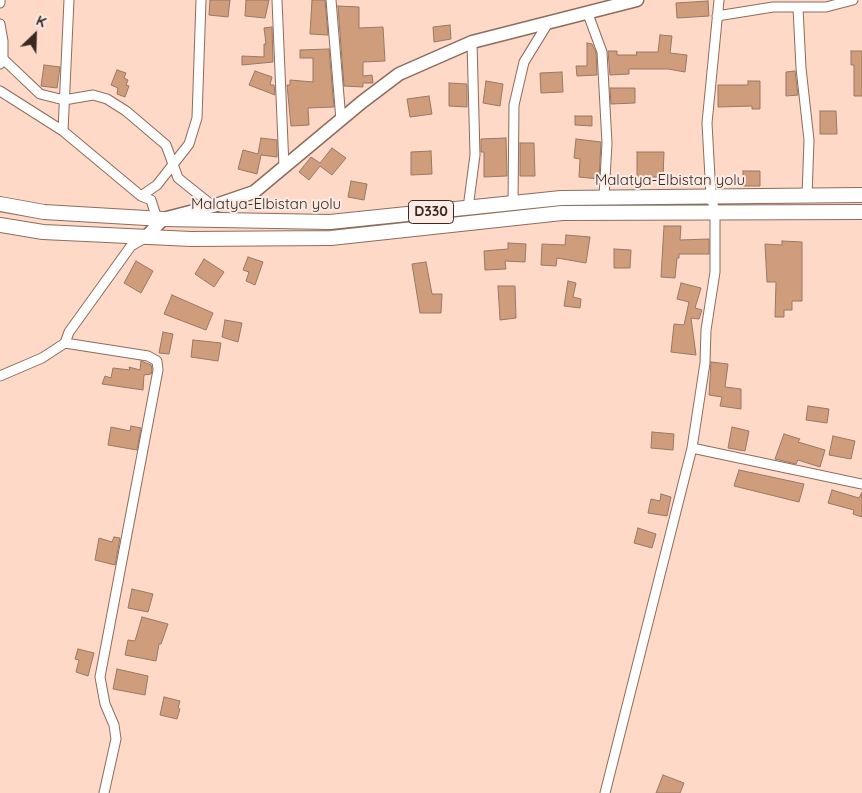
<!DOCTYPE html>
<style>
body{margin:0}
#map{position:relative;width:862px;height:793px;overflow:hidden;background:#fed9c8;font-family:Quicksand,sans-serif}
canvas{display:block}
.north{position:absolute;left:10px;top:10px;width:50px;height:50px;-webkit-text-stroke:4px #fbebe4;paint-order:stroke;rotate:24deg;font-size:14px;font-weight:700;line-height:20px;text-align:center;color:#382a23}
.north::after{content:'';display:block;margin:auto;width:18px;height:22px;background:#382a23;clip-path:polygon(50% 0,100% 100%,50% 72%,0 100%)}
</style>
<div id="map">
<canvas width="862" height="793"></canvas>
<div class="north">K</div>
</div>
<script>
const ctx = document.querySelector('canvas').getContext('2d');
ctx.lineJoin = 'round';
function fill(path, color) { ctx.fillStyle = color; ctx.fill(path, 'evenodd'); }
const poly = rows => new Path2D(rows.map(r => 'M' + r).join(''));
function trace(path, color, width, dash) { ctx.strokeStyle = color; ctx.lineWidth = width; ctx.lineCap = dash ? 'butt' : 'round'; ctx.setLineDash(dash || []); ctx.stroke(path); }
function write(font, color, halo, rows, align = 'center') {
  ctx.font = font + ' Quicksand,sans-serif'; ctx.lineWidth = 4; ctx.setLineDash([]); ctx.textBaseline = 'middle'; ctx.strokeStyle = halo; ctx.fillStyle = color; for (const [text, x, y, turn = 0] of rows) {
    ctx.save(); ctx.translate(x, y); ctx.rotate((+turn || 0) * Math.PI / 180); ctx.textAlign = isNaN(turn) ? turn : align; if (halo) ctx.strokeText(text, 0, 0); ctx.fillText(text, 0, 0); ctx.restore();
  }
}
const building = poly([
 [210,0,230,0,228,17,209,15,210,0],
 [246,0,269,0,265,18,245,16,246,0],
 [312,0,325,0,328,35,310,34,312,0],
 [708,1,709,16,677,18,676,3,708,1],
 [338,6,359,7,359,28,383,27,385,61,363,62,363,76,372,75,373,83,363,83,363,87,344,86,338,6],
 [450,25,451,39,434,42,433,27,450,25],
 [272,27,273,62,242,65,242,56,264,57,264,44,266,44,264,28,272,27],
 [660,35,672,36,670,53,687,55,685,72,668,69,629,69,629,74,610,75,608,51,617,51,617,55,637,55,636,52,658,52,660,35],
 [587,43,592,44,596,53,597,75,577,76,576,66,587,66,587,43],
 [329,49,334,107,308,108,309,125,291,126,287,85,290,85,290,80,313,82,313,58,300,58,300,50,329,49],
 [851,51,862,51,862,96,854,96,854,65,851,65,851,51],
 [44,65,60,67,57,88,41,86,44,65],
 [117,70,126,73,124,78,128,80,126,85,129,86,125,97,117,94,118,88,111,85,117,70],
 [255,71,272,77,270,85,274,85,275,95,249,85,255,71],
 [795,71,798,95,786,96,786,72,795,71],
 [562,72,563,92,541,93,540,73,562,72],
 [486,81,503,84,500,106,483,103,486,81],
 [748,81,760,81,760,109,752,109,752,106,718,107,718,85,748,85,748,81],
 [449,83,467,84,467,107,449,106,449,83],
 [610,88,635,88,635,103,611,104,610,88],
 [429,96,432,114,410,117,407,99,429,96],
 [820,111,836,111,837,134,820,134,820,111],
 [575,116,592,116,592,126,575,125,575,116],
 [261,138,277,140,277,157,261,155,257,174,238,169,243,150,258,154,261,138],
 [506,138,507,176,484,177,484,152,481,152,481,139,506,138],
 [576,139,601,142,599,179,579,177,580,159,574,158,576,139],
 [520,143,534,143,535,176,520,176,520,143],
 [332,148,346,158,332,175,320,166,309,180,299,172,311,157,320,163,332,148],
 [431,151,432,174,411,175,411,152,431,151],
 [637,152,664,152,663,177,637,177,637,152],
 [743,171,760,171,760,186,743,186,743,171],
 [351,181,367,184,364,200,348,197,351,181],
 [664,226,681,226,680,240,709,239,709,254,679,254,679,258,677,258,675,278,661,277,664,226],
 [566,235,590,237,586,263,557,258,556,266,541,265,542,244,565,245,566,235],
 [782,241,802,242,802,301,792,301,792,310,784,310,784,317,775,317,776,282,767,282,765,244,782,245,782,241],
 [508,243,526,244,525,262,505,261,506,269,485,270,484,251,508,249,508,243],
 [614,249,631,250,630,268,614,268,614,249],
 [248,257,263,262,255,285,246,281,249,272,243,270,248,257],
 [204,259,224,272,214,287,195,274,204,259],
 [136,261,153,271,141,293,124,283,136,261],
 [426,262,432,294,442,294,441,313,420,313,412,264,426,262],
 [568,281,576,283,573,297,581,299,580,308,564,306,568,281],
 [681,283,701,288,695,308,702,310,699,319,691,318,696,355,671,352,674,324,684,325,689,302,677,299,681,283],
 [498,286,515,286,516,318,500,320,498,286],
 [172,295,213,313,206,330,164,314,172,295],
 [225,320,242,323,238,342,222,337,225,320],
 [163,332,173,334,169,354,159,353,163,332],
 [193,340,221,343,218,361,191,357,193,340],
 [141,361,151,365,152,370,151,374,144,375,143,390,102,384,105,376,111,378,113,368,130,370,129,367,140,370,141,361],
 [711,362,728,364,725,387,741,389,741,409,720,406,722,397,709,395,711,362],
 [808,406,829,409,827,423,806,420,808,406],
 [131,426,141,428,137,450,108,445,111,427,130,431,131,426],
 [732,427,749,431,745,451,728,448,732,427],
 [652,432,674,434,673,450,651,448,652,432],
 [784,434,800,439,798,442,825,450,820,467,798,460,796,464,775,459,784,434],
 [833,436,855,441,851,459,829,455,833,436],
 [739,470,804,484,799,502,734,486,739,470],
 [832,490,859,498,862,492,862,517,853,514,854,510,828,503,832,490],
 [661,494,671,497,667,516,648,513,651,499,660,501,661,494],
 [638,528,656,534,652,548,634,543,638,528],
 [114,537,120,538,115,565,95,560,99,538,112,542,114,537],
 [132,589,153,594,148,612,128,608,132,589],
 [142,617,168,624,161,644,159,644,156,661,125,655,128,640,135,641,142,617],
 [78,649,94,653,88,676,76,672,79,660,75,659,78,649],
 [117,669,148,676,145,695,113,689,117,669],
 [164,697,180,701,178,708,180,709,177,719,160,715,164,697],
 [663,775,684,783,680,793,656,793,663,775]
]);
fill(building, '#cf9d7b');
trace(building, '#977965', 1);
const street = poly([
 [277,0,284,167],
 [331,0,341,120],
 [0,3,0,0],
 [798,8,801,68,809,140,807,196],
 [588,14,602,52,607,143,604,197],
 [717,16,773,7,826,7,853,0],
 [0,24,3,41,3,58,0,64],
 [0,56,40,94,64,100,93,95,107,99,126,111,166,145,178,178,213,206],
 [0,91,63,131,141,196],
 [63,131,69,0],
 [513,203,514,105,524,62,548,23],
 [468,208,475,155,472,42],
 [157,219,151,200,141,196,157,185,189,144,197,118,201,0],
 [65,343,148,356,157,361,158,370,100,677,105,704,114,725,116,739,104,793],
 [0,376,42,358,65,343,69,332,131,246,145,238],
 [692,448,862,484],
 [605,793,692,448,705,363,706,330,715,272,715,212,711,196,707,123,719,0]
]);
const secondary = poly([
 [146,237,163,219,213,206,254,192,362,102,399,74,472,42,637,0]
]);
const primary = poly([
 [0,204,44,212,163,219,330,222,561,198,862,195],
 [0,225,43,232,191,239,331,238,562,213,862,212]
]);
trace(street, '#8d6c5d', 11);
trace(secondary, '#8d6c5d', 15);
trace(primary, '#8d6c5d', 16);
trace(street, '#fff', 9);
trace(secondary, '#fff', 12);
trace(primary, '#fff', 14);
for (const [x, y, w] of [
 [431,212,45]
]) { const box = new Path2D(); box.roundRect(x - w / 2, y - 11.5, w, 23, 4); ctx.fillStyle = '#fbebe4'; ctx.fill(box); trace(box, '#382a23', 1); }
write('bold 14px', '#382a23', null, [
 ["D330",431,212]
]);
write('15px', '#382a23', '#fbebe4', [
 ["Malatya-Elbistan yolu",670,180],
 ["Malatya-Elbistan yolu",266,204]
]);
</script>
